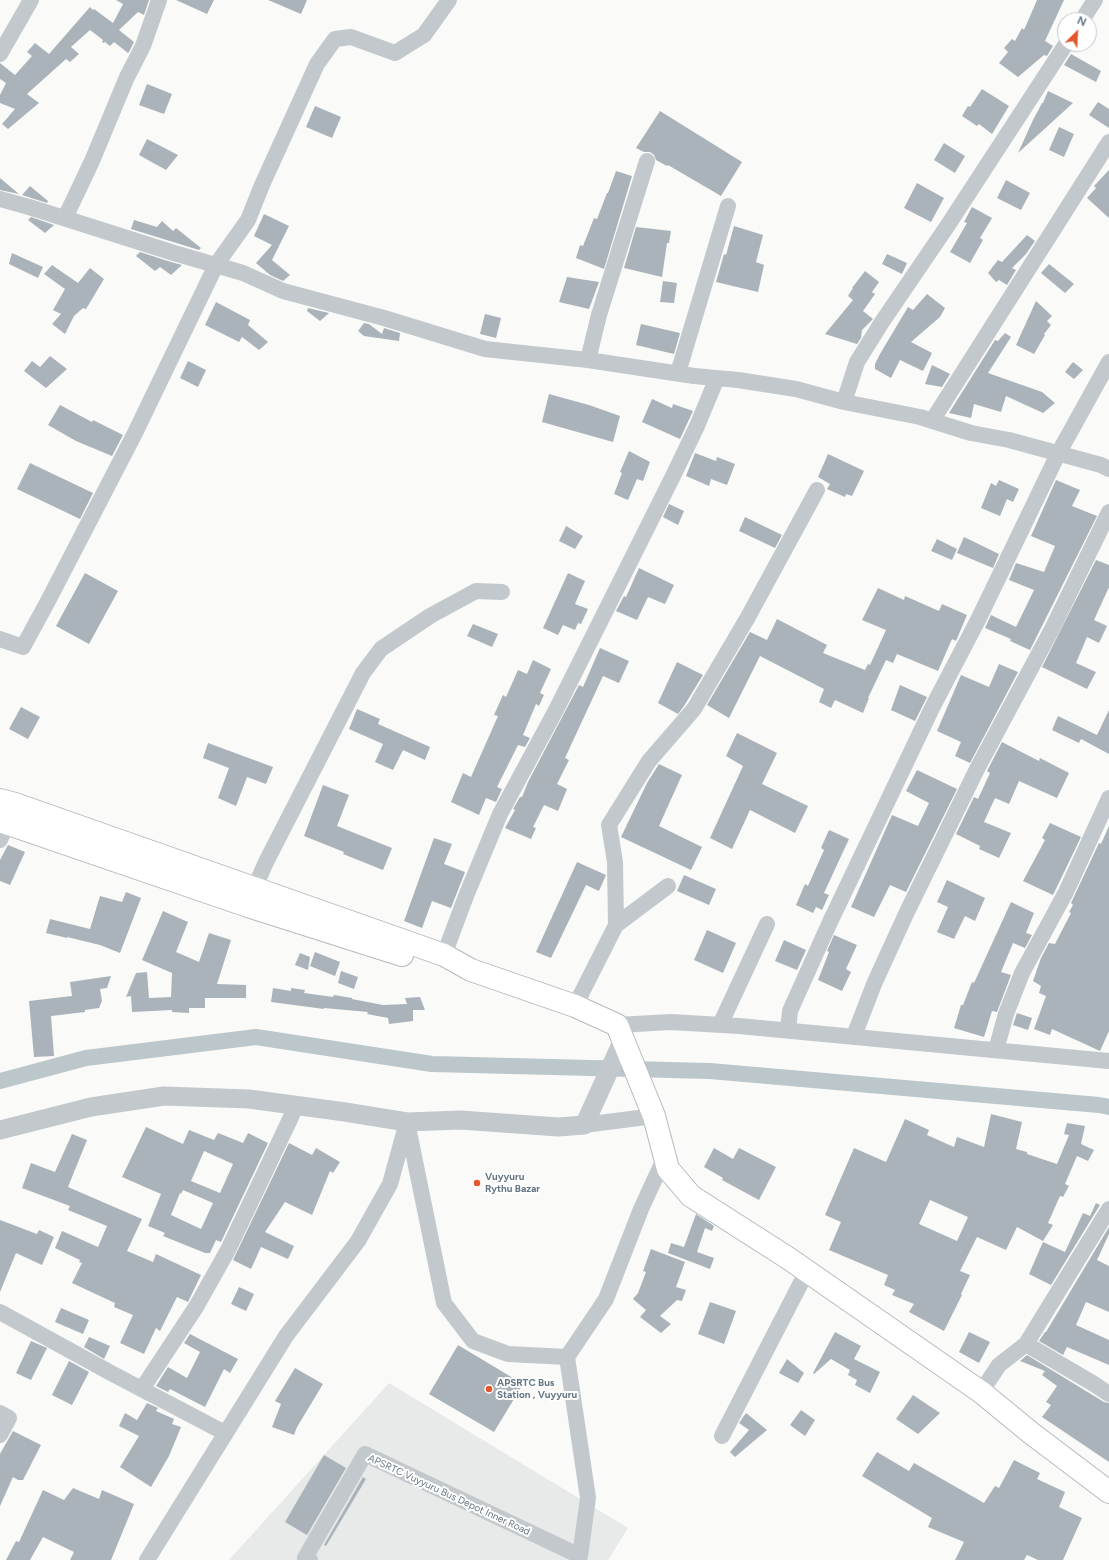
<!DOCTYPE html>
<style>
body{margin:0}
#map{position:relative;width:1109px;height:1560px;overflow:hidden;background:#fafaf8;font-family:Figtree,sans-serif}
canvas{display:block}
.north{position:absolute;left:1057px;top:12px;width:40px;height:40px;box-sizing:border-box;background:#fff;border:1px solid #c1c8cd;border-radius:50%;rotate:24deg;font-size:11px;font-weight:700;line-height:16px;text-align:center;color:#657683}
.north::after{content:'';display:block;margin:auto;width:14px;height:18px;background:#e4572e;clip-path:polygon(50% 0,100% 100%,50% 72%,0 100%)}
</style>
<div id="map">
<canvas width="1109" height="1560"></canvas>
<div class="north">N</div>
</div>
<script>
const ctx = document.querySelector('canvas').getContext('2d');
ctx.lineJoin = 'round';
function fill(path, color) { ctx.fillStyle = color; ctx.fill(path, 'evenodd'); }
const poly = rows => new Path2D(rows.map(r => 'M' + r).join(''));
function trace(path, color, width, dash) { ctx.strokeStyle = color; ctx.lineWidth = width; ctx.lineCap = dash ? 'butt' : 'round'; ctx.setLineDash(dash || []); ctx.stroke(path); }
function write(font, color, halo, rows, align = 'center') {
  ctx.font = font + ' Figtree,sans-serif'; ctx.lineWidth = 4; ctx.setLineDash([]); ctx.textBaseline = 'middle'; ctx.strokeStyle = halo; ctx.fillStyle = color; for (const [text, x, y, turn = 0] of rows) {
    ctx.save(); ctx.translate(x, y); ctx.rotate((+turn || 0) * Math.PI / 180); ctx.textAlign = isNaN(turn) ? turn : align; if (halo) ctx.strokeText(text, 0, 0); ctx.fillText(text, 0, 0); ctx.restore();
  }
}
fill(poly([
 [389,1383,628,1528,608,1560,229,1560]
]), '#e8e9e9');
trace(poly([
 [0,1081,86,1058,256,1037,432,1064,710,1071,1099,1105,1109,1107]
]), '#bbc7cb', 16);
fill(poly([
 [116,0,149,0,144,15,138,12,119,30,134,42,129,52,128,53,114,42,110,46,105,42,103,43,102,42,103,40,90,30,71,47,79,54,70,62,66,59,27,94,39,103,8,129,2,124,15,109,0,103,0,95,6,83,0,79,0,63,15,75,32,56,27,52,35,43,49,54,90,7,93,10,94,9,113,23,123,4],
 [176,0,214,0,207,14],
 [268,0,307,0,301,14],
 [1037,0,1064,0,1045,41,1053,46,1047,56,1044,55,1018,77,999,63,1008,52,1004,48,1012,39,1015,41,1022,28,1024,30],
 [1071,54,1101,71,1096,82,1064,65],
 [147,84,172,94,164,114,139,105],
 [982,89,1009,106,992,134,979,124,977,126,962,116,968,106,970,107],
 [1048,91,1073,103,1018,153,1033,120,1042,103,1043,103],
 [1098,102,1109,109,1109,128,1089,115],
 [315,106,341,117,332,138,306,127],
 [660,111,742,162,721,196,668,165,667,166,656,160,654,155,650,152,644,152,636,148],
 [1059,127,1074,134,1064,157,1049,150],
 [147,139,178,155,166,170,139,155],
 [944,143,965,156,955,173,934,160],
 [1109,170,1109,218,1087,198,1096,188,1094,186],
 [616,171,632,176,604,269,576,258,580,245,583,246,594,218,597,219,607,193,608,193],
 [0,178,19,194,0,190],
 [1006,180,1030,193,1021,210,997,198],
 [917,183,944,198,931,222,904,208],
 [30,186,48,201,47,203,22,195],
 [972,207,992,218,980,238,983,240,970,263,950,252,967,223,964,222],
 [264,214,289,226,272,260,290,275,283,281,270,275,256,263,272,245,254,236],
 [31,217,54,225,45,233,28,220],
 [134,220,157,227,162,221,173,231,176,228,201,248,199,250,131,229],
 [734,226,763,235,756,262,764,265,758,292,716,282,724,254,726,255],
 [636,227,671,231,669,243,667,243,662,277,624,268],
 [1027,235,1035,241,1026,254,1012,268,1016,270,1007,285,999,280,996,282,988,273,998,260,1002,262],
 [140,252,171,262,182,265,171,275,160,267,155,271,136,256],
 [12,253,43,267,38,278,9,264],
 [887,254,907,263,902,274,882,264],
 [1049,264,1074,284,1065,293,1041,273],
 [52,265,78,283,90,268,104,279,86,309,83,308,74,316,65,334,52,324,61,314,53,310,65,289,44,274],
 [865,271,879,282,872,292,875,294,863,311,873,319,862,330,861,338,857,344,825,334,853,300,848,296,853,288,852,288],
 [567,277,599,282,589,309,559,302],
 [663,281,677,283,674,303,660,302],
 [927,294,945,308,940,317,911,342,932,353,923,371,900,360,891,378,875,369,875,364,880,354,908,307,913,310],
 [1036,301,1052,316,1047,321,1051,325,1044,334,1045,335,1034,354,1016,345],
 [216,302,250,320,248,325,268,342,259,350,242,337,239,342,205,325],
 [308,308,329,313,320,321,307,311],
 [485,314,501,318,496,338,480,334],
 [364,323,369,324,382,334,384,328,400,333,399,341,364,336,358,331],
 [641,324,680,333,674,354,636,345],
 [1005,333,1011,337,988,373,1042,392,1055,403,1043,413,1006,396,1001,412,974,404,971,418,949,413,995,340,998,341],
 [50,356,67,369,46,388,24,371,32,361,40,367],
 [188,361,206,370,198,387,180,378],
 [1073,362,1083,370,1074,379,1065,372],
 [932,365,950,374,942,387,925,384],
 [549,394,589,405,620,416,613,442,542,422],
 [652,399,672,408,673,404,693,411,680,439,642,422],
 [60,405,92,422,93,420,123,435,112,456,76,441,48,425],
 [629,451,650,462,643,481,637,479,628,500,614,494,622,473,620,472],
 [695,453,716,461,717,457,735,464,727,485,711,479,709,486,686,476],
 [828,454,864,471,852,496,846,494,845,497,827,489,830,484,818,477],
 [30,463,93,493,80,519,17,489],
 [999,480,1019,489,1013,502,1007,499,1000,516,981,508,991,483,996,486],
 [1056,480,1080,490,1072,506,1097,516,1030,650,1010,641,1011,639,985,628,991,615,1016,627,1034,590,1009,580,1016,563,1044,572,1055,546,1031,536],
 [669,504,684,511,678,525,663,517],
 [745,517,782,535,775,548,739,531],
 [566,526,583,536,575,549,559,541],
 [964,537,999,554,993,568,957,553],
 [937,539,957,549,952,560,931,551],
 [1096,560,1109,565,1109,587,1094,620,1107,626,1099,643,1087,637,1076,663,1096,672,1087,689,1042,667],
 [639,568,674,585,665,604,648,597,637,620,616,611,624,596,626,597],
 [85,573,118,591,89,644,56,626],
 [568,573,585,581,575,604,588,609,581,624,578,623,575,630,563,625,558,635,543,628],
 [878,588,904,600,905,596,939,611,942,604,967,615,956,641,952,639,938,671,897,654,893,663,886,660,868,698,869,698,863,713,835,700,831,708,819,702,824,689,760,656,729,718,707,705,750,632,767,640,777,619,827,645,823,653,865,670,868,664,870,665,886,630,862,620],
 [473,624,498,634,492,647,467,636],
 [600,648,629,661,619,683,603,676,565,758,569,760,557,784,567,789,558,811,544,805,533,827,536,828,531,839,505,828,515,810,513,809,520,797,522,797,528,782,579,685,583,687],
 [533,660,551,669,540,693,544,695,539,706,536,704,523,735,530,738,525,747,518,745,497,787,502,789,496,802,486,798,479,815,451,802,463,773,471,777,498,716,494,715,503,695,506,697,518,670,527,674],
 [677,662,703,675,684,706,678,714,658,703],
 [999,664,1018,672,970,763,955,756,961,742,937,731,961,675,989,687],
 [900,685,927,697,915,721,891,710],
 [21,707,40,717,28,739,9,729],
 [357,709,380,719,378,724,430,747,425,760,403,750,393,770,375,762,383,744,349,729],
 [1109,710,1109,754,1081,739,1079,743,1052,730,1058,716,1097,735],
 [737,733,777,753,762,784,808,806,795,833,750,810,732,849,710,838,743,766,726,756],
 [1002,742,1039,761,1040,758,1069,773,1057,798,1019,781,1009,804,995,798,984,822,1011,833,999,858,979,849,980,846,956,834,974,797,978,799,990,773,987,771],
 [208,743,273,767,266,784,247,777,236,806,218,798,229,768,203,758],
 [659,764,682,775,659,826,702,847,691,870,621,837,647,783],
 [917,770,957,789,906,892,890,885,874,917,851,907,892,815,918,826,929,803,906,791],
 [323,785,349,795,337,826,392,848,383,870,343,854,344,852,304,836],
 [1050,823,1081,837,1053,895,1023,881,1045,840,1042,838],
 [1109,826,1109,1031,1100,1051,1052,1029,1050,1035,1034,1029,1046,996,1039,993,1041,986,1033,981,1041,958,1049,943,1055,944,1071,913,1069,912,1073,905,1071,903,1099,843,1101,844],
 [829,830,849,839,824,893,829,895,822,910,816,907,813,913,796,905,805,884,808,886,824,850,821,848],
 [434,838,452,844,444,864,465,872,451,908,432,901,422,928,404,921],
 [8,845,25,852,10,885,0,881,0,860],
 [577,862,606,875,599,891,586,885,551,958,536,952],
 [684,875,716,889,709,905,677,891],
 [947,880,985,898,975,921,965,916,954,939,937,932,948,907,937,902],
 [126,892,141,898,120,953,100,945,67,937,67,938,46,933,50,919,90,929,100,896,122,902],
 [1011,902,1034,913,1026,933,1032,935,1025,948,1013,943,1001,972,1011,975,997,1012,992,1011,984,1037,954,1028,961,1005,963,1005,972,982,974,983],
 [163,911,188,922,176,952,199,962,209,933,231,940,217,984,246,985,246,998,205,998,205,1008,189,1008,189,1013,172,1012,172,1010,132,1012,131,996,126,997,136,973,147,972,149,998,171,997,172,973,142,960],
 [707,930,736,943,723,973,694,960],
 [834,935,857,945,846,969,851,972,842,991,818,980,829,952,827,951],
 [784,940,806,950,797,970,775,961],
 [315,952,340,962,335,976,310,966],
 [300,953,310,957,308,970,295,965],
 [341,971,358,977,354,989,338,983],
 [111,976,107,988,100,989,102,1001,99,1008,85,1010,85,1012,51,1016,54,1056,34,1057,29,1001,72,996,70,982],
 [273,988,291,991,291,988,305,990,304,993,333,997,334,995,352,998,352,999,383,1005,407,1004,405,998,420,997,425,1010,413,1010,413,1021,389,1024,388,1018,367,1014,368,1012,324,1008,324,1009,271,1002],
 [1017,1013,1032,1018,1028,1030,1013,1025],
 [991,1114,1022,1122,1016,1149,1027,1152,1027,1154,1057,1164,1069,1135,1064,1134,1067,1123,1085,1126,1081,1144,1094,1150,1088,1161,1077,1156,1065,1184,1069,1186,1063,1197,1060,1196,1048,1223,1053,1225,1043,1241,1017,1227,1006,1250,977,1237,960,1271,970,1275,961,1294,962,1295,944,1331,909,1312,914,1304,892,1295,895,1290,884,1285,888,1275,829,1250,841,1222,825,1215,854,1148,886,1162,905,1119,929,1130,927,1135,954,1147,957,1137,984,1147],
 [930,1200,968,1217,957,1241,919,1224],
 [146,1127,183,1144,189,1130,214,1140,218,1133,243,1143,248,1133,268,1143,221,1242,216,1240,210,1253,205,1253,163,1236,165,1233,148,1226,161,1194,122,1177],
 [204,1151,233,1164,220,1193,191,1181],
 [183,1190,213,1203,201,1229,171,1215,180,1193,181,1194],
 [72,1134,87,1140,68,1187,142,1219,127,1251,153,1262,156,1254,201,1275,188,1302,177,1297,160,1331,156,1328,144,1354,120,1343,133,1315,114,1307,115,1303,72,1283,82,1263,79,1262,80,1260,55,1248,62,1231,98,1247,107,1226,68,1210,70,1206,22,1188,31,1163,55,1172],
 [289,1143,312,1155,316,1148,340,1162,333,1173,330,1171,312,1215,285,1202,265,1232,294,1246,288,1259,261,1247,251,1269,233,1260],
 [714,1148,733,1159,739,1148,776,1167,759,1200,722,1180,723,1178,704,1167],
 [1096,1203,1100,1205,1051,1285,1029,1274,1043,1242,1065,1252,1083,1213,1090,1216],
 [696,1214,714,1226,712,1231,705,1228,697,1252,714,1258,710,1269,668,1253,671,1243,684,1247],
 [0,1220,37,1234,39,1230,54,1237,42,1265,16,1253,0,1292],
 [1109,1227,1109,1234,1097,1260,1109,1266,1109,1312,1086,1302,1076,1325,1109,1340,1109,1365,1067,1347,1063,1355,1039,1341,1045,1332,1046,1332],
 [651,1249,685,1262,676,1287,686,1290,682,1301,677,1300,660,1316,671,1324,661,1333,640,1317,646,1310,633,1299,638,1293,646,1272,643,1271],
 [239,1287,254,1294,246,1311,231,1304],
 [710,1302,736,1311,724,1344,698,1334],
 [61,1308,89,1320,83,1334,55,1322],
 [835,1332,861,1346,854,1359,880,1372,870,1393,855,1385,857,1380,848,1375,850,1370,831,1359,814,1374,813,1373],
 [969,1332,990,1342,979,1363,959,1352],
 [190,1334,238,1359,230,1373,224,1369,205,1407,170,1389,168,1392,156,1386,168,1367,187,1378,200,1352,184,1343],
 [89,1337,110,1346,104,1359,84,1347],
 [31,1341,47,1348,31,1380,16,1373],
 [458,1345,523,1384,494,1432,429,1394],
 [1027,1355,1104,1402,1109,1403,1109,1462,1042,1417,1051,1405,1046,1402,1057,1386,1042,1375,1045,1371,1020,1361],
 [787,1359,804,1373,798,1383,779,1373],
 [69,1361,89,1372,72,1405,52,1395],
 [295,1368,323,1384,297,1427,294,1435,272,1427,281,1404,275,1401],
 [913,1395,940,1413,918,1434,896,1419],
 [147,1403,158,1408,156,1411,174,1419,172,1424,181,1427,169,1456,151,1487,120,1467,139,1436,119,1426,125,1413,137,1420],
 [801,1410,815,1420,805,1436,790,1425],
 [746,1413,767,1430,735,1457,730,1452,749,1430,739,1423],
 [13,1431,41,1445,23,1480,18,1480,13,1477,0,1506,0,1454],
 [877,1452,909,1471,914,1463,984,1503,995,1486,999,1488,1014,1460,1040,1473,1037,1479,1065,1492,1059,1507,1082,1518,1063,1560,1038,1560,1027,1555,1024,1560,955,1560,964,1542,928,1527,932,1518,862,1476],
 [324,1455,346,1468,307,1535,285,1522],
 [363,1477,366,1479,326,1546,324,1545],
 [73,1488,99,1499,102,1490,134,1504,111,1560,70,1560,74,1552,43,1537,30,1560,6,1560,16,1541,19,1542,43,1490,64,1500]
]), '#aab3b9');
const secondary = poly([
 [0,800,15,804,444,955,471,970,575,1006,617,1025,654,1116,668,1169,691,1196,788,1258,981,1392,1031,1433,1109,1492],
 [0,821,248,906,402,955]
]);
trace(secondary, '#b3babf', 24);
trace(poly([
 [1082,20,1095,0],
 [0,54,31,0],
 [0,199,29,207,174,253,243,273,283,291,384,318,485,349,588,360,694,376,738,380,796,389,844,402,920,417,971,433,1009,440,1101,465,1109,469],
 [65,218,92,161,127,77,143,46,159,0],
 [588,360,599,315,647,161],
 [678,373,728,206],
 [844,402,857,362,882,322,948,225,1066,44],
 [932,421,1109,142],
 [0,639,23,647,48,601,135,433,216,265,248,220,262,185,317,64,335,39,351,37,395,53,424,35,449,0],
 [0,840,11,814],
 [255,887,266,862,363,673,381,649,430,616,476,591,502,592],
 [616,925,615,862,609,825,649,761,694,709,748,617,817,490],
 [444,955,466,896,500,814,556,710,674,474,697,426,717,378],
 [575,1006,616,925,668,886],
 [617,1025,671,1022,739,1026,1109,1061],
 [720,1025,767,924],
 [788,1030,790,1011,830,922,932,708,979,618,1058,454,1109,362],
 [854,1036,874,984,906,914,977,769,1052,629,1109,512],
 [996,1050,1006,1014,1022,973,1066,892,1109,798],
 [407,1122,444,1303,473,1341,508,1354,567,1357,606,1299,641,1209,664,1159],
 [584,1125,654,1116],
 [0,1312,111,1373,225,1433],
 [1026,1344,1109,1209],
 [567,1357,588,1498,580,1556,577,1560],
 [142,1389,196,1307,228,1250,292,1115],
 [981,1392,999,1365,1026,1344,1094,1384,1109,1394],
 [0,1413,9,1418,0,1435],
 [722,1436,807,1271],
 [147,1560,286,1336,358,1241,390,1184,406,1126],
 [310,1560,305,1558,365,1454,580,1556]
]), '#c3c8cc', 16);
trace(poly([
 [0,1130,91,1107,164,1096,249,1099,345,1112,407,1122,461,1120,558,1127,584,1125,587,1119,623,1040]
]), '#c3c8cc', 19);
trace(secondary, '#fff', 22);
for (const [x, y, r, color] of [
 [477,1183,4,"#e4572e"],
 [489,1389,4,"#e4572e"]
]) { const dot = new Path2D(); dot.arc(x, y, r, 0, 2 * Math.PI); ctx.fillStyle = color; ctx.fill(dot); trace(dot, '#fff', 1.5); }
write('bold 10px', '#657683', '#fff', [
 ["Vuyyuru",485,1177],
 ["Rythu Bazar",485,1189],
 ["APSRTC Bus",497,1383],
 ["Station , Vuyyuru",497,1395]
], 'left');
write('10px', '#657683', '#fff', [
 ["APSRTC Vuyyuru Bus Depot Inner Road",449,1495,25]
]);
</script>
